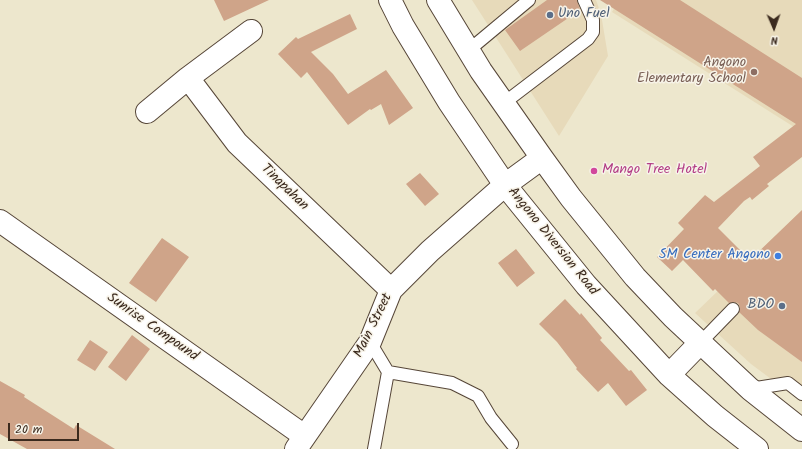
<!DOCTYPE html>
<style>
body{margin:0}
#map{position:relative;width:802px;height:449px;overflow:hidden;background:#ede7cd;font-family:Kalam,sans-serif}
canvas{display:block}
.north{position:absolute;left:754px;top:8px;width:40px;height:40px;-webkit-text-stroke:3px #f7f3e8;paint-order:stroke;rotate:178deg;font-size:11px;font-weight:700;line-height:16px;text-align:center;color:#3b2a1e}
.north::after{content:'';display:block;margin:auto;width:14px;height:18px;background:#3b2a1e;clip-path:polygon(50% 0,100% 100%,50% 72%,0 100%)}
.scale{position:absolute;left:8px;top:423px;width:71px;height:18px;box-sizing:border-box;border:2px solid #3b2a1e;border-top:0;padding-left:5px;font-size:12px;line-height:14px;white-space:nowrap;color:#3b2a1e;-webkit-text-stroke:3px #f7f3e8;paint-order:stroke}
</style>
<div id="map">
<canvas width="802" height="449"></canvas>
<div class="north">N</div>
<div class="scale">20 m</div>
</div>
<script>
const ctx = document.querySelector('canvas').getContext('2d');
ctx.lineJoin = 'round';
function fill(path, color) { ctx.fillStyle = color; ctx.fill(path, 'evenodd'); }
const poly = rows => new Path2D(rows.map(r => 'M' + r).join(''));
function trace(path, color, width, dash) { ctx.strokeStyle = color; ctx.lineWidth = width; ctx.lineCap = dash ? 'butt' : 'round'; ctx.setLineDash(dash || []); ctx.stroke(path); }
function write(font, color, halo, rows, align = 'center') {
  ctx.font = font + ' Kalam,sans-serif'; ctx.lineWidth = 3; ctx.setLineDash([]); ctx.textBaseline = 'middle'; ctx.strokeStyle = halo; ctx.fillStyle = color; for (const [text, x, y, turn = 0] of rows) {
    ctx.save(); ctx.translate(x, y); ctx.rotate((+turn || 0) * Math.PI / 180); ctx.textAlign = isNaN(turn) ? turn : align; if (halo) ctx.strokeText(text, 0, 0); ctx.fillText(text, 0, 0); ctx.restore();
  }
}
fill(poly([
 [472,0,596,0,601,14,608,56,559,136],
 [619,0,802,0,802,132,612,12],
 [797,215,802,221,802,402,751,364,695,313]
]), '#e7daba');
fill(poly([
 [214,0,269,0,224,21],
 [547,0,577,0,580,10,520,51,505,30],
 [600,0,680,0,802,78,802,157,767,184,769,186,752,200,750,197,744,201,718,228,750,260,802,210,802,362,758,330,739,312,740,307,738,303,734,302,729,303,715,289,713,291,683,260,672,271,657,257,684,229,678,223,705,195,714,202,760,166,753,157,796,124],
 [350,14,357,29,311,52,333,74,348,94,386,70,413,108,389,125,381,104,371,110,370,109,348,125,307,72,301,78,278,54,296,37,298,39],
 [420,173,439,194,425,206,406,184],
 [162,238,189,257,156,302,129,283],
 [516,249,535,273,517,287,498,263],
 [565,299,580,315,581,313,602,338,600,340,629,371,631,370,647,390,626,406,608,383,598,392,576,369,577,368,557,342,539,324],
 [132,335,150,349,126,381,108,367],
 [90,340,108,352,95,371,77,360],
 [0,381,25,395,24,397,74,429,76,425,115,449,27,449,0,434]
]), '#cfa489');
const service = poly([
 [469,50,529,0],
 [504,103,588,39,593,32,593,20,584,0],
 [370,342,388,372,374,449],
 [700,343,733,309],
 [388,372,452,383,478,396,491,418,512,444],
 [750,389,788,383,802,394]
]);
const minor = poly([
 [188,78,237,143,391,290],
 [147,112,188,78,251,31],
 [0,221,303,435],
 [296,449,370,342,391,290,430,251,505,185]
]);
const primary = poly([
 [390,0,403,26,449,102,505,185,586,285,669,375,715,416,757,449],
 [438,0,481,71,542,158,571,198,635,277,673,317,750,389,802,430],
 [505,185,542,158],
 [669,375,700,343]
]);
trace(service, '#564638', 14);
trace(minor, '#564638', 24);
trace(primary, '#564638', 24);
trace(service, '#fff', 12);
trace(minor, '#fff', 22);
trace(primary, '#fff', 22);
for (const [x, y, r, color] of [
 [550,15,4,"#5c6f8a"],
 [754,72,4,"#8d6e63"],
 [594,171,4,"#d1479c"],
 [778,256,4,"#3f7fe0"],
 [782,306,4,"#5c6f8a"]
]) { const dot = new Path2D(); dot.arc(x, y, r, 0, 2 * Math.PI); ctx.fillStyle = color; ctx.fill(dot); trace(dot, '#f7f3e8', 1.5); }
write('14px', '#4e5e75', '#f7f3e8', [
 ["Uno Fuel",558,15],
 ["BDO",774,306,"right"]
], 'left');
write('14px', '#785e54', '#f7f3e8', [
 ["Angono",746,64],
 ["Elementary School",746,80]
], 'right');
write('14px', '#b23c85', '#f7f3e8', [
 ["Mango Tree Hotel",602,171]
], 'left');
write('14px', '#3b2a1e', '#f7f3e8', [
 ["Tinapahan",284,188,44],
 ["Angono Diversion Road",552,242,51],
 ["Main Street",374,326,-64],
 ["Sunrise Compound",152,328,35]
]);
write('14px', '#366cbe', '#f7f3e8', [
 ["SM Center Angono",770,256]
], 'right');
</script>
